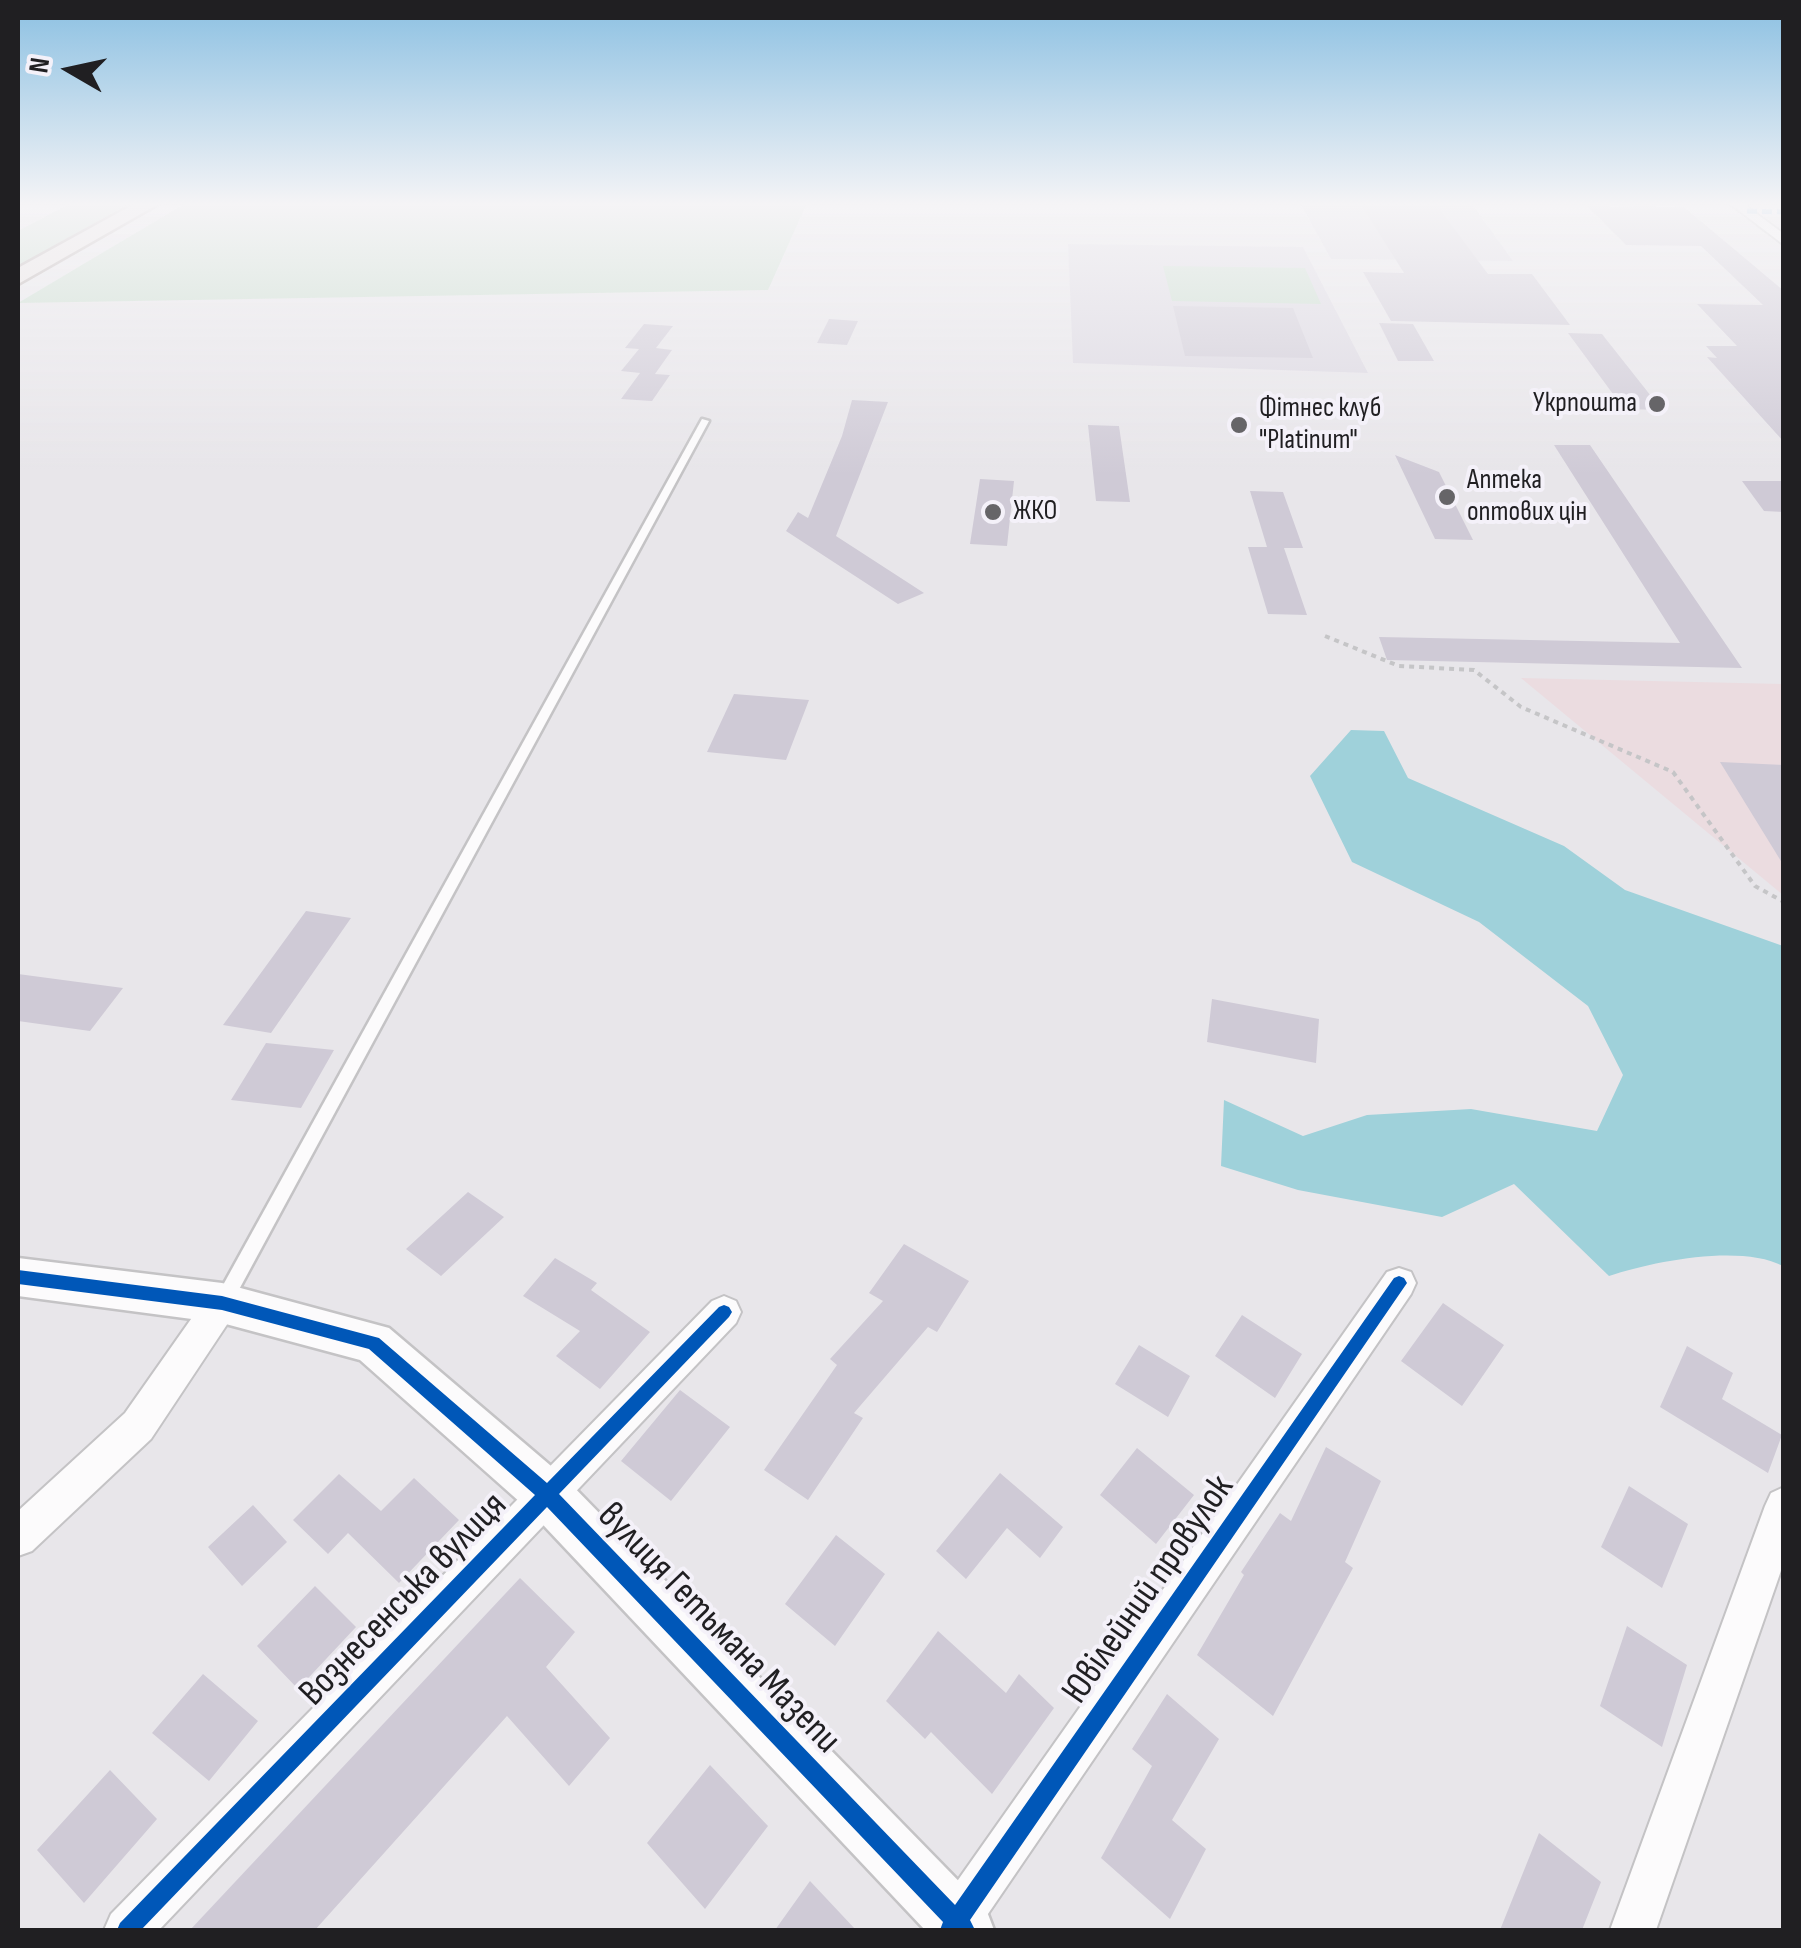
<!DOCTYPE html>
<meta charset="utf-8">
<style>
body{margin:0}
#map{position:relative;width:1801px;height:1948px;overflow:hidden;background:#e8e6ea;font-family:"Sofia Sans Condensed",sans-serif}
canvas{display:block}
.frame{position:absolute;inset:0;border:20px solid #201f22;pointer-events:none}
.north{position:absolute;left:20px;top:20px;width:100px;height:100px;-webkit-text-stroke:8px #f4f1f9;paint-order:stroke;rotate:279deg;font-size:28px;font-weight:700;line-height:40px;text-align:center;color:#201f22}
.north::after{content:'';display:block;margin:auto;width:35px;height:45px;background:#201f22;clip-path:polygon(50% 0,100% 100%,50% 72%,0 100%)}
</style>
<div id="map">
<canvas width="1801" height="1948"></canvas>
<div class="frame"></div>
<div class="north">N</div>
</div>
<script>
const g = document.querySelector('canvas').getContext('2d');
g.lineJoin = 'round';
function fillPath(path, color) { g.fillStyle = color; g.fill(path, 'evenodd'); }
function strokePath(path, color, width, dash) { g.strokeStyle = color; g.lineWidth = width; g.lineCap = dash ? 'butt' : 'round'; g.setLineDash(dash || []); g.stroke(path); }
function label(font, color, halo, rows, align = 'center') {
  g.font = font + ' "Sofia Sans Condensed",sans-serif'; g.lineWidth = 8; g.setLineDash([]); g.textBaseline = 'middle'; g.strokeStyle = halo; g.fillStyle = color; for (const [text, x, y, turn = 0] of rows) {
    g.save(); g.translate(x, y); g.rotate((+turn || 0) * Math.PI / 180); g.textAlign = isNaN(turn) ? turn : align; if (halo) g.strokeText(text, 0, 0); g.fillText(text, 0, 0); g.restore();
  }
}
fillPath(new Path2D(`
 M1521,678L1783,684V895Z`), '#ebdce0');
fillPath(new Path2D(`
 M1300,203H1471L1513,261L1331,259Z
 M1068,244L1303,247L1368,373L1073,363Z`), '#dbd7e1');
fillPath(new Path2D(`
 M71,203H130L18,266V231Z
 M186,203H807L768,290L18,303Z
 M1163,266L1305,268L1321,304L1172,301Z`), '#c5dcca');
fillPath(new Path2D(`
 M1351,730L1384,731L1408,778L1564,846L1625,890L1783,946V1266C1741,1244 1654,1261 1609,1276L1514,1184L1442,1217L1298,1190L1221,1166L1224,1100L1303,1136L1367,1115L1471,1109L1597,1131L1623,1075L1588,1006L1479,922L1352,862L1310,776Z`), '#9fd1da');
fillPath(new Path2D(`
 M1360,203H1435L1488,274H1532L1570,325L1391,321L1363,272L1404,273Z
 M1587,206L1684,207L1784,291V442L1707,357L1717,358L1706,346H1737L1697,304L1763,305L1701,246L1626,245Z
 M1173,306L1293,308L1313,358L1185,356Z
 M829,319L858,321L847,345L817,343Z
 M1379,323L1413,324L1434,361H1398Z
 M644,324L673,326L656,348L672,350L655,374L670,375L652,401L621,399L640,373L621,371L639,349L625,348Z
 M1568,333L1602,334L1662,410L1624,409Z
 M852,400L888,402L836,536L924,593L898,604L786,531L798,512L808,518L842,436Z
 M1088,425L1119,426L1130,502L1096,501Z
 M1554,445H1590L1742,668L1387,660L1379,637L1680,643Z
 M1395,455L1439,472L1473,540L1435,539Z
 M980,479L1014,481L1007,546L970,544Z
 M1742,481H1784V512L1764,511Z
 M1250,491L1283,492L1303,548H1284L1307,615L1268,614L1248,547H1267Z
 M734,694L809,700L786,760L707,752Z
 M1720,762L1784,765V866Z
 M306,911L351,918L271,1033L223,1025Z
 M18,974L123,988L90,1031L18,1021Z
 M1212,999L1319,1019L1316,1063L1207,1042Z
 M266,1043L334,1050L301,1108L231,1100Z
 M468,1192L504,1217L441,1276L406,1249Z
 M904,1244L969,1281L937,1332L928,1327L854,1413L863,1418L808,1500L764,1470L837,1365L830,1359L883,1301L869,1293Z
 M555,1258L597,1283L591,1290L650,1332L600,1389L556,1356L580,1331L523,1296Z
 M1443,1303L1504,1345L1462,1406L1401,1361Z
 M1242,1315L1302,1354L1275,1398L1215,1356Z
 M1139,1345L1190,1376L1168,1417L1115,1384Z
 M1687,1346L1733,1373L1722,1399L1782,1435L1768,1473L1660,1407Z
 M680,1390L730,1427L671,1501L621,1461Z
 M1326,1447L1381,1481L1345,1562L1353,1568L1273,1716L1197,1655L1244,1575L1241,1572L1280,1513L1291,1521Z
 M1137,1448L1194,1495L1156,1544L1100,1495Z
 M1000,1473L1063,1527L1040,1558L1007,1528L966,1579L936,1551Z
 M339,1474L381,1511L414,1478L459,1520L399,1583L348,1533L328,1554L293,1520Z
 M1629,1486L1688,1524L1662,1588L1601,1547Z
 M253,1505L287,1542L242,1586L208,1547Z
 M836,1535L885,1574L835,1646L785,1604Z
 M520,1578L575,1632L546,1667L610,1738L569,1786L507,1716L315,1930H190Z
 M315,1586L356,1627L298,1689L257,1646Z
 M1627,1626L1687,1665L1662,1747L1600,1706Z
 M938,1631L1006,1693L1019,1674L1054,1708L992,1794L931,1732L925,1739L886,1701Z
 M203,1674L258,1721L209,1781L152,1733Z
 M1167,1694L1219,1739L1172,1820L1206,1849L1170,1919L1101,1858L1152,1766L1132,1749Z
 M710,1765L768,1826L705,1909L647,1843Z
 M110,1770L157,1819L84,1903L37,1850Z
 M1539,1833L1601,1882L1582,1930H1500Z
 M810,1881L856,1930H775Z`), '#cfcad6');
const service = new Path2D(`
 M702,419L709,421L229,1308L223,1310L217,1308L214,1302L217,1296Z`);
const minor = new Path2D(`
 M1729,203H1742L1784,234V245Z
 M1399,1268L1411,1272L1416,1283L1411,1294L977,1930H927L934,1914L1387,1272Z
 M222,1287L234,1292L239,1303L234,1314L151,1439L32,1551L18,1556V1511L125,1413L210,1292Z
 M724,1296L736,1301L741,1312L736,1323L159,1930H104L111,1914L712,1301Z
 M1784,1487V1562L1656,1930H1610L1765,1506L1771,1493Z`);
const tertiary = new Path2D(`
 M18,1258L222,1283L389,1328L564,1477L986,1909L994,1930H925L530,1511L360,1360L222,1323L18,1296Z`);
const primary = new Path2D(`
 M136,203H160L18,284V268Z`);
strokePath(service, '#c4c3c5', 5);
strokePath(minor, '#c4c3c5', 4);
strokePath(tertiary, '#c4c3c5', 5);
strokePath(primary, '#ada19f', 5);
strokePath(new Path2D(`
 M1325,636L1399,666L1474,670L1521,707L1673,772L1755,886L1784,902`), '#c5c5c7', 4, [5, 5]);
fillPath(service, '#fcfbfc');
fillPath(minor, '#fcfbfc');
fillPath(tertiary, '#fcfbfc');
fillPath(primary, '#ebe4e2');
strokePath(new Path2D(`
 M1747,211L1784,212`), '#3da2ea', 5, [10, 5]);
fillPath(new Path2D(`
 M18,1270L222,1296L379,1338L547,1483L719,1307L724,1305L729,1307L732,1312L729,1317L559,1494L955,1905L1394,1278L1399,1276L1404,1278L1407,1283L970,1920L975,1930H940L943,1922L547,1507L141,1930H117L120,1923L535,1495L369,1349L222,1310L18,1284Z`), '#0057b8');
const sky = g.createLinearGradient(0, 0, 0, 475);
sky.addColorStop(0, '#8bc0e2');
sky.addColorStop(0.43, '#f5f4f6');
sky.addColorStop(1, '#f5f4f600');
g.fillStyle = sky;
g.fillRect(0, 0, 1801, 475);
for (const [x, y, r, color] of [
 [1657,404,10,"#666568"],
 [1239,425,10,"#666568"],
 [1447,497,10,"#666568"],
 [993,512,10,"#666568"]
]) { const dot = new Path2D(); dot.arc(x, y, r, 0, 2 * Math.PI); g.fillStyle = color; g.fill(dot); strokePath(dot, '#f4f1f9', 4); }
label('28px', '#201f22', '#f4f1f9', [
 ["Укрпошта",1637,404,"right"],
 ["Фітнес клуб",1259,409],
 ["\"Platinum\"",1259,441],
 ["Аптека",1467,481],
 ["оптових цін",1467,513],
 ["ЖКО",1013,512]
], 'left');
label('38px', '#201f22', '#f4f1f9', [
 ["Ювілейний провулок",1149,1590,-55],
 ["Вознесенська вулиця",404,1600,-46],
 ["вулиця Гетьмана Мазепи",718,1629,46]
]);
</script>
